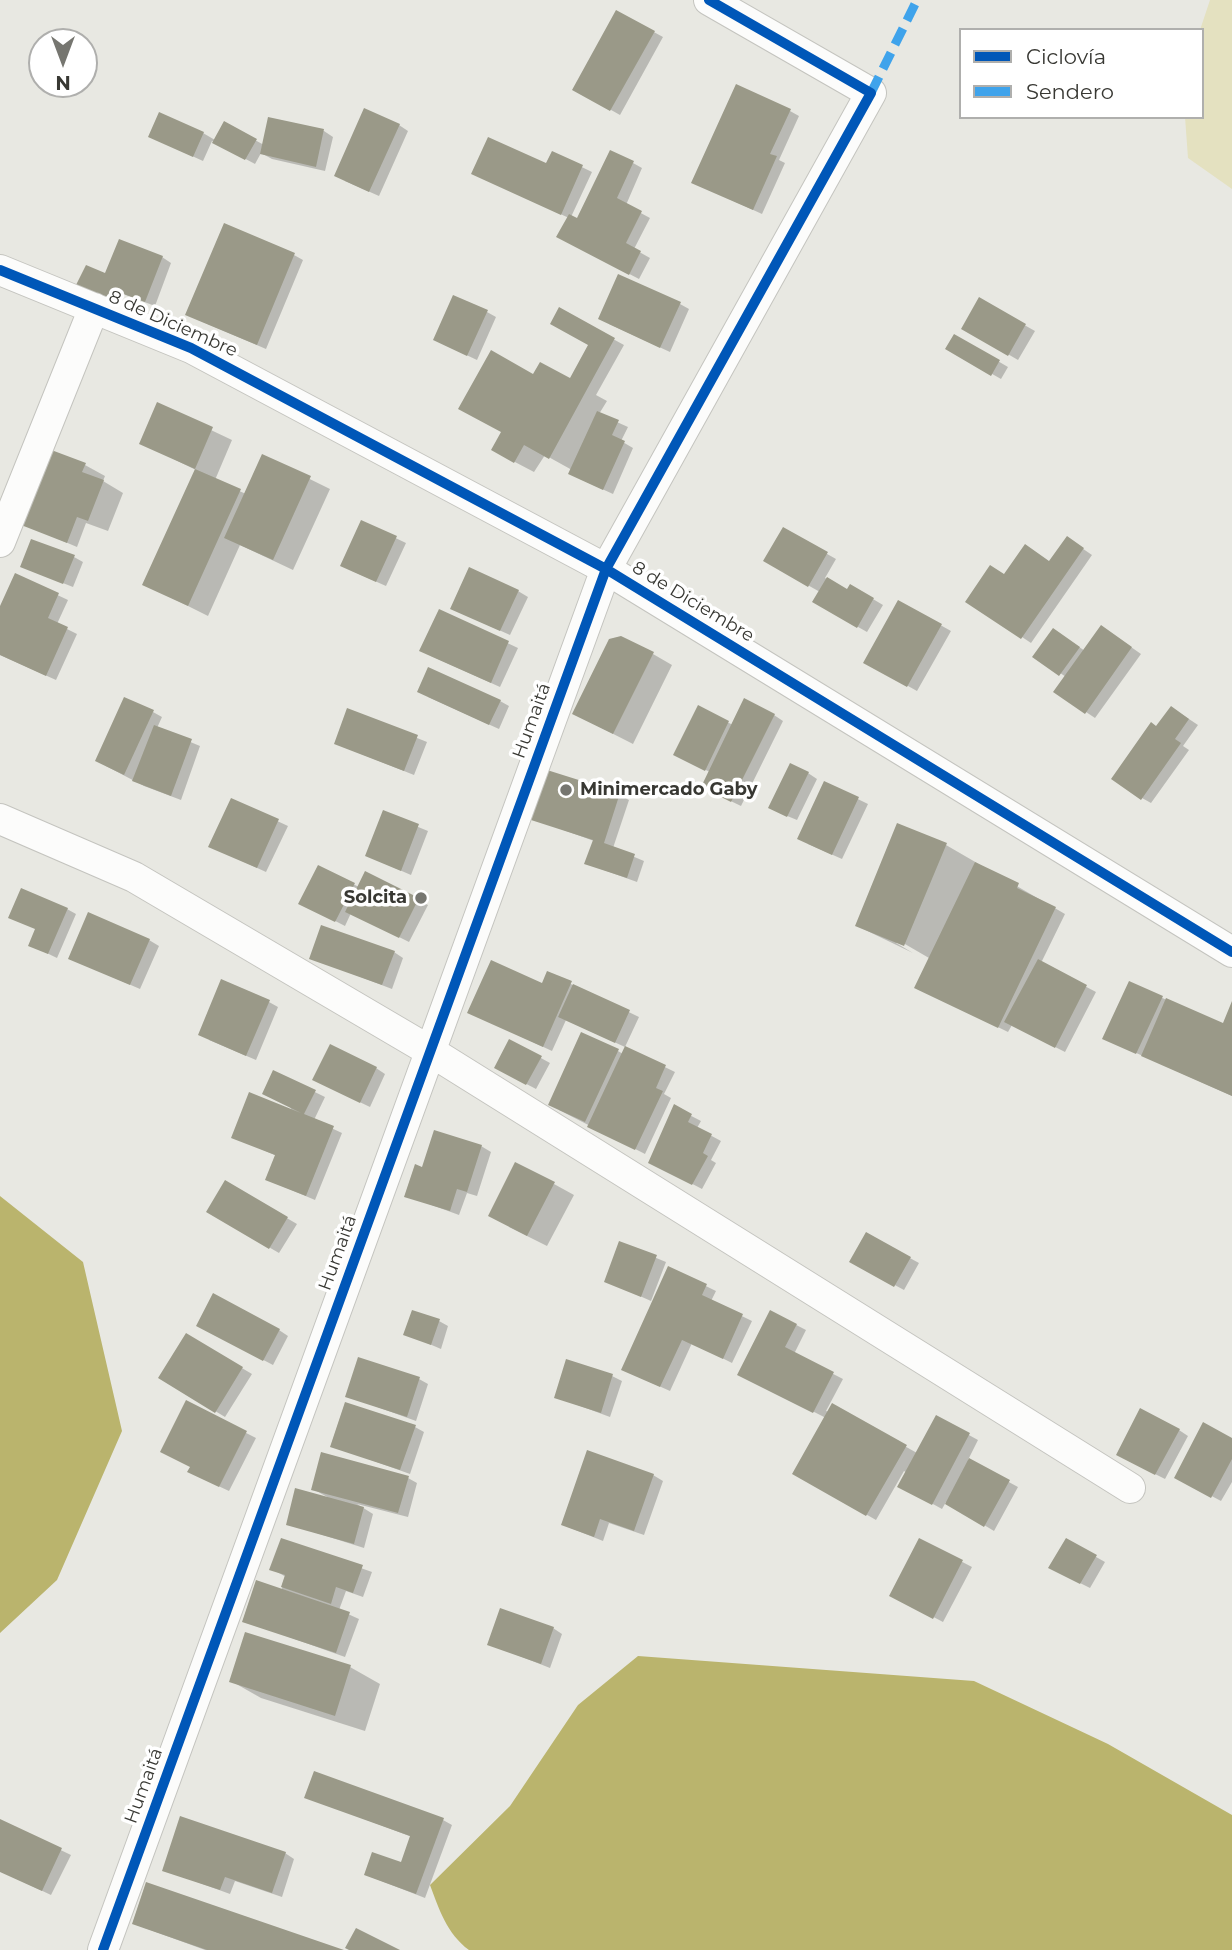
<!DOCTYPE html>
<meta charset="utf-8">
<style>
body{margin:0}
#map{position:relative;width:1232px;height:1950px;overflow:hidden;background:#e8e8e2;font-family:Montserrat,sans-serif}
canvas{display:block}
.legend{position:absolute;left:959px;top:28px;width:245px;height:91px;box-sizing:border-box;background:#fff;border:2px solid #afafad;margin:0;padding:9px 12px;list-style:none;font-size:21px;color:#383833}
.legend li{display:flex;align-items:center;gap:14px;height:35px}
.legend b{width:35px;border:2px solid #afafad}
.north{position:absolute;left:28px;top:28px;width:70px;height:70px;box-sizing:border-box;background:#fff;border:2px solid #afafad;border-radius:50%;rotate:180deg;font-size:19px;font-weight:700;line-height:28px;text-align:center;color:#383833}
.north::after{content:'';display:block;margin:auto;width:24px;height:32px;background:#767670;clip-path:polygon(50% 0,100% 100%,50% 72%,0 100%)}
</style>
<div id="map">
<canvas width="1232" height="1950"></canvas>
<ul class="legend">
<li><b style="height:9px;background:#0057b8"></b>Ciclovía</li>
<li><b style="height:9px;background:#3fa3eb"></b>Sendero</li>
</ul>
<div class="north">N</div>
</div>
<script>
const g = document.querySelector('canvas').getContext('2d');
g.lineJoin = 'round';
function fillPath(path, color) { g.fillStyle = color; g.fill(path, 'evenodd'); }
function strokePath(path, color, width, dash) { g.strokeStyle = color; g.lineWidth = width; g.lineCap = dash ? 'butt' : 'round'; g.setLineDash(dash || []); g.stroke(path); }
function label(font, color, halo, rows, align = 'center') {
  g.font = font + ' Montserrat,sans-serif'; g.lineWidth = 7; g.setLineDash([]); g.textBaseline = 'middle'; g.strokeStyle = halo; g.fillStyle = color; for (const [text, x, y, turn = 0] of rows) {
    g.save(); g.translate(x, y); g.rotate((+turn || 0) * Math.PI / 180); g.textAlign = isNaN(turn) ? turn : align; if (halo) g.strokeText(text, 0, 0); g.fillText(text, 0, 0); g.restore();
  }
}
fillPath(new Path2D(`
 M1210,0H1232V189L1188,158L1185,117H1202L1200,30Z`), '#e4e1c0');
fillPath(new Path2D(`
 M0,1196L83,1262L122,1431L57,1580L0,1633Z
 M638,1656L974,1681L1108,1744L1232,1815V1950H469C447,1934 439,1909 430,1885L510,1806L578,1705Z`), '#bab46d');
fillPath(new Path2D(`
 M617,12L663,37L620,115L574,89Z
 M790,111L799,116L779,160L785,163L762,214L703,187Z
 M270,119L324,131L333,137L325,171L272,159L261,153L255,164L212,141L203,161L159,141L203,133L215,140L224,123L264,145Z
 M399,125L408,131L379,196L345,181Z
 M553,153L592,172L571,217L578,221L633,163L642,168L626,205L650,218L634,249L650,258L639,279L568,242L569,218L482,178L547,165Z
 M294,255L303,260L266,349L196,319Z
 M162,257L171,263L155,306L123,294L119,304L88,290L106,276Z
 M980,300L1035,331L1018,360L963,328Z
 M680,304L689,309L670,352L609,324Z
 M560,310L624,345L596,395L607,401L599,414L628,427L621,441L633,448L613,494L580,479L572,470L545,455L534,472L513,461L534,376L570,380L591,344Z
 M487,312L496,317L477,360L445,345Z
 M955,336L1008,367L1001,379L948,349Z
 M158,405L232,440L215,480L246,494L263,456L330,489L293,570L240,545L208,616L144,584L196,470L141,443Z
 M85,465L105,476L103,481L123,493L108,531L86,523L77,547L18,522Z
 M362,522L406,543L386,586L352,571Z
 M783,529L836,559L825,578L848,591L851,586L883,605L867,632L814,602L820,592L765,561Z
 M1076,544L1092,555L1031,643L968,601L1005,576L1050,562Z
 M74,557L83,562L73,587L32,571Z
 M15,575L68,600L57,624L77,634L56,680L0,655V611Z
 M518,591L528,597L510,635L461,613Z
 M899,602L951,631L917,691L865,662Z
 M439,611L518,648L500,687L431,656Z
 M1111,633L1141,654L1095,718L1056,692L1066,677L1035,656L1063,636L1085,651Z
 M653,654L672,665L633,744L574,714Z
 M428,697L500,701L509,706L499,729Z
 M699,708L733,725L774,715L783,721L741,806L712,792L710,772L685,760Z
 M348,710L427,742L414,775L336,744Z
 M153,712L162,717L157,728L200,746L181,800L144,786L106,766Z
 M1180,713L1198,725L1183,746L1189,750L1151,803L1142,798L1157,728Z
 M808,773L817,779L797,820L780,813Z
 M825,783L868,804L842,859L808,844Z
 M619,795L629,800L613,848L644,861L637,882L587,864L594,841L533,819Z
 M232,800L288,826L266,872L220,851Z
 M384,813L428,831L411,875L367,856Z
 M946,845L1065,914L1041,963L1096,992L1065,1052L1012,1025L1008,1032L916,987L929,958L898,940L896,943L913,953L857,926Z
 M319,867L359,887L366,874L428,905L409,942L351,913L345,926L308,907Z
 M67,909L76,914L57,958L30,945Z
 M149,940L159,946L140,989L80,963Z
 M394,952L403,958L392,989L311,958Z
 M548,973L639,1017L625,1047L566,1020L552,1051L479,1017L542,985Z
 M1130,983L1223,1026L1232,1006V1096L1114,1043Z
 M269,1002L278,1007L256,1060L209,1040Z
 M510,1041L550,1063L536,1089L496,1068Z
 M626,1048L675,1072L664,1094L671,1098L645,1154L559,1110L618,1051L623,1054Z
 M376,1068L385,1074L370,1107L324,1085Z
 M274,1072L325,1097L314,1120L342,1133L315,1200L277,1184V1156L233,1137L292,1111Z
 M674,1107L701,1121L697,1128L721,1141L711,1160L716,1163L702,1189L660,1167Z
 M481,1146L491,1152L477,1196L467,1193L459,1215L407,1196L423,1169Z
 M225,1182L297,1224L279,1253L208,1212Z
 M554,1184L574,1195L547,1246L509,1227Z
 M866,1234L919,1263L904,1290L852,1262Z
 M620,1243L666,1262L651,1301L606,1281Z
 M669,1268L716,1291L711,1301L752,1321L732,1363L692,1343L670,1391L632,1374Z
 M771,1312L806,1330L794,1354L843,1379L826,1411L829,1412L833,1406L917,1453L936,1417L978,1440L968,1460L1018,1487L994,1531L946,1502L942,1509L900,1486L907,1473L904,1471L876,1520L794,1473L826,1418L749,1379Z
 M439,1321L448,1326L441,1349L406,1334Z
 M279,1330L288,1336L273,1365L208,1331Z
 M186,1335L252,1374L225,1417L161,1378Z
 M612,1376L622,1381L610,1417L556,1397Z
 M419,1379L428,1384L416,1421L347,1396Z
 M187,1403L256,1438L229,1491L199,1477L192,1467Z
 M415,1427L424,1432L410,1474L332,1446Z
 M1179,1430L1188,1436L1165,1479L1127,1460Z
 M1232,1440V1482L1221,1501L1176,1477Z
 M653,1475L663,1481L644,1535L609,1523L603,1541L563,1525Z
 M408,1478L417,1483L408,1517L357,1504L373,1514L364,1548L288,1524L329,1498L313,1489Z
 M282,1540L372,1572L363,1597L346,1591L339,1610L359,1619L345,1657L244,1621L281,1591L286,1577L272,1569Z
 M920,1540L972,1567L943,1622L901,1600Z
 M1066,1540L1105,1562L1090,1588L1060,1573Z
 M553,1628L562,1634L550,1668L489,1644Z
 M350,1667L380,1684L365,1731L261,1698L231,1681Z
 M306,1797L443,1820L452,1825L425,1898L366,1875L402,1864L412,1837Z
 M0,1821L71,1855L51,1895L0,1871Z
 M285,1853L294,1859L282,1897L235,1881L230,1894L164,1870Z
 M134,1924L339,1950H205Z`), '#0003');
fillPath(new Path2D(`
 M616,10L655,31L610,111L572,90Z
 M736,84L791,109L770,154L777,156L753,210L691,183Z
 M364,108L400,124L369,192L334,176Z
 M159,112L204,132L193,157L148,137Z
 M268,117L324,129L316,167L260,154Z
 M224,121L257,139L245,160L212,143Z
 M488,137L546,163L552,151L583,165L561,215L471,174Z
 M610,150L634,161L617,198L642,211L626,243L641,251L629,275L556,237L569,214L577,218Z
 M224,223L295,253L257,345L185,315Z
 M119,239L163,256L145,302L113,290L109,300L76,285L86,265L105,273Z
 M618,274L681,302L660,348L598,319Z
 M453,295L488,310L467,356L433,340Z
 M979,297L1026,324L1008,356L961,329Z
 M559,307L615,338L549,459L524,445L514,463L491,450L501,432L458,409L491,350L533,374L540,362L570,378L588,345L550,324Z
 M954,334L1000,360L991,376L945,349Z
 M157,402L213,427L195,469L139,444Z
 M597,411L619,420L612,435L625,441L603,490L568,474Z
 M46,448L86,463L82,472L104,480L88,521L77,517L67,543L16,523Z
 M262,454L311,476L273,560L224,538Z
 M195,469L241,489L188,606L142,585Z
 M361,520L397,536L376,582L340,566Z
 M783,527L828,552L808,587L763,561Z
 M1067,536L1084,548L1021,639L965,602L990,565L1004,574L1025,544L1049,561Z
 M31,539L75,555L63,584L20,567Z
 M469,567L519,590L500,631L450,609Z
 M15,573L59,593L48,618L68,627L46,676L0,655V606Z
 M827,577L847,589L850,584L874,598L857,628L812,602Z
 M898,600L942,624L907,687L863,663Z
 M439,609L509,641L491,683L419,651Z
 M1101,625L1132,647L1085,714L1053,692Z
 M1053,628L1080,647L1059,676L1032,657Z
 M621,636L654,652L613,734L572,714L609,639Z
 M428,667L501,700L489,725L417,692Z
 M124,697L154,710L124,775L95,761Z
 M744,698L775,714L731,802L701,787Z
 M698,705L729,721L705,771L673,755Z
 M1171,706L1189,719L1175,739L1181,743L1141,800L1111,779L1151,722L1156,726Z
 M347,708L418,735L404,771L334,744Z
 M154,725L192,739L171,796L132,781Z
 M790,763L809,772L787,817L768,808Z
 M547,770L620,793L604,843L635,854L627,878L584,864L593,840L531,820Z
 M824,781L859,797L832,855L797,839Z
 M231,798L279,819L257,868L208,847Z
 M383,810L419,824L401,871L365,856Z
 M897,823L947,843L904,946L855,926Z
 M975,862L1019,883L1017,888L1056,907L998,1028L914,988Z
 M318,865L355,883L335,922L298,904Z
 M365,871L419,898L399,938L345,912Z
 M21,888L68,908L48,954L28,946L35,929L8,918Z
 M88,912L150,939L130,985L68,959Z
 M321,925L395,951L382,985L309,959Z
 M1038,959L1087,985L1055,1048L1004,1022Z
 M491,960L542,983L547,971L572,981L543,1047L467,1013Z
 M221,979L270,1000L246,1056L198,1035Z
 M1129,981L1163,996L1136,1054L1102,1039Z
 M573,984L630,1010L615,1043L558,1017Z
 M1166,998L1223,1023L1232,1001V1096L1141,1056Z
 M581,1032L619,1049L585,1122L548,1105Z
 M509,1039L542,1056L526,1085L494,1068Z
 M330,1044L377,1067L360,1103L312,1080Z
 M625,1046L666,1065L656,1088L663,1091L635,1150L587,1127Z
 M273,1070L316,1090L304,1114L334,1126L306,1196L265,1180L275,1155L231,1138L249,1092L301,1113L262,1094Z
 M674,1104L692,1114L688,1122L712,1134L703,1153L708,1156L692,1185L648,1163Z
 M434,1130L482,1145L467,1192L457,1189L450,1211L404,1197L415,1164L422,1167Z
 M515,1162L555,1182L527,1236L488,1216Z
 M225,1180L288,1217L269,1249L206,1212Z
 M866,1232L911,1257L894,1287L849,1262Z
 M619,1241L657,1255L641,1297L604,1282Z
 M668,1266L707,1284L702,1295L743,1314L723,1359L682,1340L660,1387L621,1370Z
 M213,1293L280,1329L263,1361L196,1326Z
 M412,1310L440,1319L431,1345L403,1335Z
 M770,1310L797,1324L785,1347L834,1372L813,1413L737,1375Z
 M186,1333L243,1367L215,1413L158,1378Z
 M358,1357L420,1377L407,1417L345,1397Z
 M566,1359L613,1374L601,1413L554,1398Z
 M186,1400L247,1431L219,1487L187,1472L190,1467L160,1452Z
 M345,1402L416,1425L400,1470L330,1447Z
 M832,1403L907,1445L866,1516L792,1474Z
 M1140,1408L1180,1429L1155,1475L1116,1455Z
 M936,1415L970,1433L932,1505L897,1487Z
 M1203,1422L1232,1438V1459L1211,1498L1174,1478Z
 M587,1450L654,1474L634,1531L600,1519L594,1537L561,1525Z
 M321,1452L409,1476L398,1513L311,1490Z
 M969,1458L1010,1480L984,1527L945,1504Z
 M295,1488L364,1507L354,1544L286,1525Z
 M281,1538L363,1565L353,1593L336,1587L331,1604L281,1587L285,1575L269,1570Z
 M919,1538L963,1560L933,1619L889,1596Z
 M1066,1538L1097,1555L1080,1584L1048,1568Z
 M256,1580L350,1612L336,1653L242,1622Z
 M500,1608L554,1627L541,1664L487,1645Z
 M245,1632L351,1665L335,1716L229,1682Z
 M314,1771L444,1818L416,1894L364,1875L372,1852L401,1862L410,1836L304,1798Z
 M180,1816L286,1852L272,1893L225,1877L220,1890L162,1871Z
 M0,1819L62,1848L42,1891L0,1872Z
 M146,1882L344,1950H207L132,1924Z
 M356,1928L400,1950H349L345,1948Z`), '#9a9988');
const street = new Path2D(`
 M0,270L191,348L606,569L1232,952
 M0,542L94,308
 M0,819L134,877L430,1051L1130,1488
 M103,1950L606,569L871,93L709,0`);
strokePath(street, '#c4c4bf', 32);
strokePath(street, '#fcfcfb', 30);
strokePath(new Path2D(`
 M871,93L917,0`), '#3fa3eb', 9, [18, 9]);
strokePath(new Path2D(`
 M0,270L191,348L606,569L1232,952
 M103,1950L606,569L871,93L709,0`), '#0057b8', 10);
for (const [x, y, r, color] of [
 [566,790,7,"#767670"],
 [421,898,7,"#767670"]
]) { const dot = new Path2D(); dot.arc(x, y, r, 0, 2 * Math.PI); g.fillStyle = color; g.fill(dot); strokePath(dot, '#fff', 2.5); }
label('18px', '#383833', '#fff', [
 ["8 de Diciembre",173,324,24],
 ["8 de Diciembre",693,602,31],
 ["Humaitá",532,721,-70],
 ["Humaitá",338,1253,-70],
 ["Humaitá",144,1786,-70]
]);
label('bold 18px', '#383833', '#fff', [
 ["Minimercado Gaby",580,790],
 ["Solcita",407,898,"right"]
], 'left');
</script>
